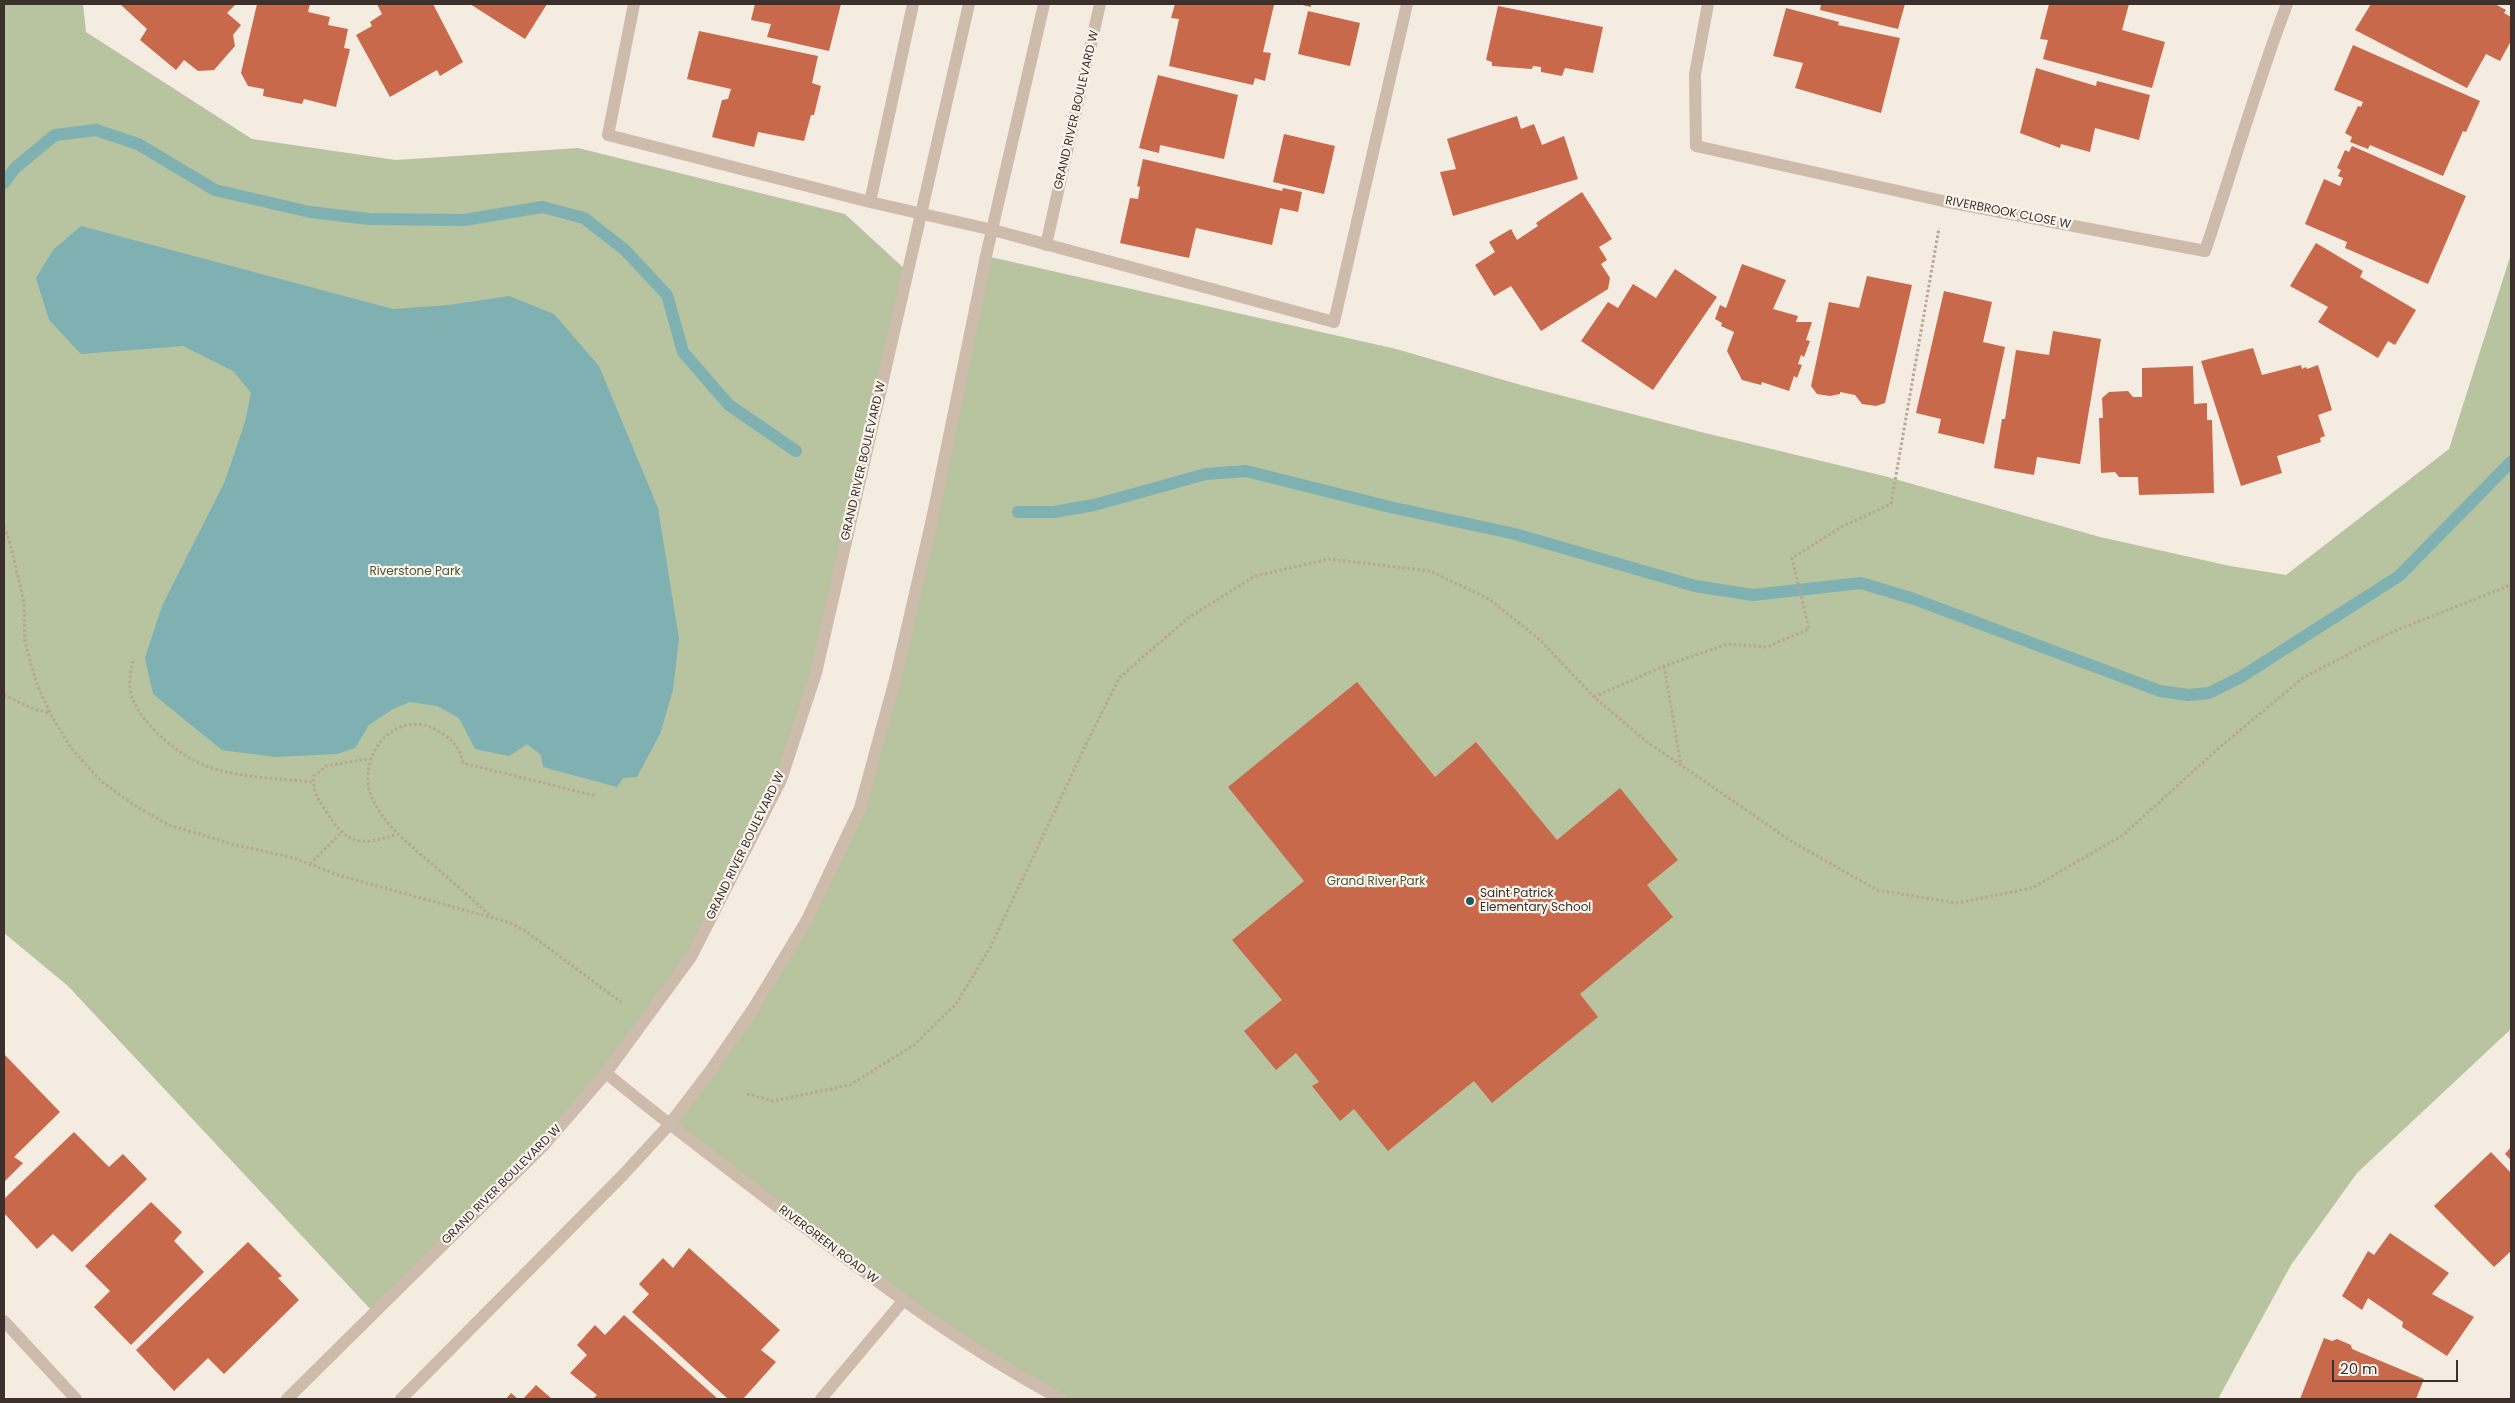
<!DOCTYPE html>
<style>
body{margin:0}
#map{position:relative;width:2515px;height:1403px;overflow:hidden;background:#f4ebe1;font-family:Poppins,sans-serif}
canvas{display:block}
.frame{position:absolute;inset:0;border:5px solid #3b302b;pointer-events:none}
.scale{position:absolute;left:2332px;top:1360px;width:126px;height:22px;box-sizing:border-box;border:2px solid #3b302b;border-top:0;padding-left:6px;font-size:15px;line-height:18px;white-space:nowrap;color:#3b302b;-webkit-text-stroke:4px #fbf5ee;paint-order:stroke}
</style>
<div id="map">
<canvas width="2515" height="1403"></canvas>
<div class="frame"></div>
<div class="scale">20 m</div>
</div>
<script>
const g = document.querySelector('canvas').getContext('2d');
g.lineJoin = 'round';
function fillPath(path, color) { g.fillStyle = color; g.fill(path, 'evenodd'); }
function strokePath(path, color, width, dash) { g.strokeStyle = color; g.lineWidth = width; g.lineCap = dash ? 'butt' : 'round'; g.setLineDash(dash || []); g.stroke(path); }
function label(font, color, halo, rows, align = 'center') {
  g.font = font + ' Poppins,sans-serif'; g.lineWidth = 4.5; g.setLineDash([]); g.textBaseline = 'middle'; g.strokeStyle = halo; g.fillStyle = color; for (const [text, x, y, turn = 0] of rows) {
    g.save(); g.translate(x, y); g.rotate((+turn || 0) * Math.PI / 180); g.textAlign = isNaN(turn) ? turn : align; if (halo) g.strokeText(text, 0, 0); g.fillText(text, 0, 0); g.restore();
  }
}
fillPath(new Path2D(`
 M4,4H83L86,32L252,139L396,160L578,148L845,214L908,272L816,673L781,780L691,957L606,1073L374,1313L68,986L4,933Z
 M2511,254V1029L2357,1173L2291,1265L2218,1399H1061L1007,1371L669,1125L753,1009L860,808L986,256L1396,349L1521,385L1705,433L1884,476L2100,537L2230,566L2286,575L2449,449Z`), '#b8c4a0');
fillPath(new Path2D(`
 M81,226L393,309L449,305L509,296L554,314L599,366L658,508L679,639L673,690L660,734L637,777L623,778L617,787L543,767L541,755L527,744L509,756L475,749L459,718L437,706L410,702L393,709L369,725L355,748L337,754L274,757L222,750L153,694L145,658L162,606L225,481L245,422L251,393L233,371L183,346L81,354L49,320L36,278L53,250Z`), '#7fb0b2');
strokePath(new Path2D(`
 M4,183L15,168L55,135L96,130L138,144L215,190L310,212L369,219L464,220L542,207L584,218L625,250L667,295L683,352L729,405L796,451
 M1018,512H1054L1094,505L1206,474L1246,471L1390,507L1515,534L1695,586L1753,595L1861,583L1914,599L2160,691L2188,695L2209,693L2241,677L2399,576L2511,462`), '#7fb0b2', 12);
fillPath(new Path2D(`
 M120,4H236L227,13L241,25L233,35L235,46L214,70L198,71L184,60L176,70L140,40L147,29Z
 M257,4H310L308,12L330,17L328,25L348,29L344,48L350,49L336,107L304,99L302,104L263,96L264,89L248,86L241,73Z
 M377,4H433L463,62L440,76L437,70L390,97L356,35L372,26L370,22L382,14Z
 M470,4H547L525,39Z
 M755,4H841L829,51L767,37L771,24L751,20Z
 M1175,4L1274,5L1263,52L1271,53L1265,81L1255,78L1253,85L1169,66L1179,19L1171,18Z
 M1298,4H1311V7Z
 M1821,4H1905L1898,29L1820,10Z
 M2049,4H2129L2122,30L2165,42L2152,88L2043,59L2048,40L2040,39Z
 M2371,4H2495L2506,10L2504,13L2511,17V41L2500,61L2486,54L2467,88L2355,30Z
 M1498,6L1603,27L1593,73L1565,68L1562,76L1541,72V67L1533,66L1532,69L1492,66V62L1486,60Z
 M1786,8L1839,22L1838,25L1900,38L1881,113L1795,88L1803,63L1773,56Z
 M1308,11L1360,23L1350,66L1298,54Z
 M699,31L818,56L812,83L821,86L814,115H811L804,141L758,132L754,147L712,137L722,100L728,99L731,89L687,79Z
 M2353,45L2480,101L2466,132L2463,131L2443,176L2370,145L2368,149L2350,142L2352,137L2345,133L2358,106L2361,107L2363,102L2334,90Z
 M2036,68L2096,86L2097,81L2150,95L2139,140L2095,128L2090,152L2061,144L2060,148L2020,133Z
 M1158,75L1238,95L1224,159L1160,145L1159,153L1139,148Z
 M1517,116L1521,129L1534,124L1542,145L1564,136L1578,179L1453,216L1440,172L1456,169L1447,139Z
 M1284,134L1335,146L1324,194L1273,182Z
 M2352,146L2466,196L2428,284L2345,248L2347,242L2305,224L2324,179L2340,186L2343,178L2338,176L2341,170L2337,168L2345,150L2349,152Z
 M1143,159L1282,191L1283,188L1302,192L1298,212L1280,208L1272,245L1196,228L1189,258L1120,243L1130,198L1138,199L1140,187L1137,186Z
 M1582,192L1612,239L1599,247L1607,260L1601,264L1610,278L1608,289L1541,331L1511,286L1494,296L1475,265L1495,252L1489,242L1511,229L1517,240L1538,226L1536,223Z
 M2316,243L2363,271L2360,277L2416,310L2395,345L2388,341L2378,358L2318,322L2328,307L2290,286Z
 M1742,264L1786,280L1773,309L1798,316L1796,322H1812L1806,340L1810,341L1804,357L1801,355L1798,364L1802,365L1797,378L1794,376L1789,391L1762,382L1761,385L1742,380L1727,351L1734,332L1721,326L1722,323L1715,319L1720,305L1726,308Z
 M1675,269L1717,297L1653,390L1581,341L1608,302L1618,308L1633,284L1656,298Z
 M1867,276L1912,285L1885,403L1876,406L1862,404L1855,395L1840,392V394L1830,396L1817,394L1811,386L1829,302L1859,308Z
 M1944,291L1992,302L1983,342L2005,347L1984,444L1938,433L1941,419L1916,413Z
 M2053,331L2101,339L2080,464L2037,457L2034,475L1994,468L2002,419H2005L2016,350L2049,355Z
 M2253,348L2262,375L2301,365L2302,369L2306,367L2307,369L2318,365L2332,410L2318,415L2325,436L2320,438L2321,442L2277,456L2282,473L2241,486L2201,361Z
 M2193,366L2194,404L2207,403V420H2212L2214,493L2139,495L2138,477H2119L2115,472L2101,473L2099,418H2103L2102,398L2109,392L2128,391L2133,397H2142V368Z
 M1357,682L1435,777L1476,742L1557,840L1620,788L1678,860L1647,885L1673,917L1580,994L1598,1017L1492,1103L1474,1081L1388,1151L1354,1109L1340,1121L1312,1086L1319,1082L1296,1053L1276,1070L1244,1031L1282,1000L1232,940L1304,881L1228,787Z
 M4,1054L60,1112L14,1157L23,1163L4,1182Z
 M74,1132L109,1167L123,1154L147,1179L72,1252L53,1234L37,1249L4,1213V1199Z
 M2511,1147V1160L2505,1154Z
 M2491,1152L2511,1173V1251L2494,1267L2434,1206Z
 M151,1202L182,1232L174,1241L204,1272L131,1345L94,1307L110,1291L85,1266Z
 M2390,1233L2449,1273L2432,1294L2474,1317L2447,1356L2402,1327L2403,1322L2368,1298L2362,1310L2342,1296L2368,1251L2374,1255Z
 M248,1242L282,1276L278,1278L299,1300L224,1374L208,1358L174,1391L136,1350Z
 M689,1248L780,1330L761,1350L776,1362L743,1399H728L632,1312L649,1294L639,1284L663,1258L673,1268Z
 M624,1315L718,1399H593L597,1395L570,1373L587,1355L577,1345L595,1325L605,1335Z
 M2324,1338L2332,1341L2337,1339L2351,1345L2352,1349L2424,1379L2416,1399H2300Z
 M536,1385L552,1399H523Z
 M511,1393L518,1399H506Z`), '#c8694b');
strokePath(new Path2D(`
 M4,527L9,539L24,602L25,642L36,682L50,713L71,748L101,781L134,805L169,825L232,844L294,858L338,875L511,923L527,932L621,1002
 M133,661C130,674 127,689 134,702C149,733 189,764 222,771C252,778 283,779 313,782
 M1664,666L1681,765
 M4,695L31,708L49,713
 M1594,697L1664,666L1728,644L1767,647L1809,629L1792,558L1841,527L1891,504L1939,228
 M367,759L326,766L314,776C312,790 317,797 324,808C345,843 358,848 397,834
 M310,864L341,833
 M493,918C473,900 453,882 433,865C410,845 385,826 372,798C354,758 397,701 443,734C455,742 460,749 463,763L596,796
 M747,1094L773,1101L850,1085L914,1045L956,1004L990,948L1091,734L1120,677L1188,618L1255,576L1329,559L1430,571L1489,599L1539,639L1594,697L1646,741L1791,841L1877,890L1957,903L2032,888L2123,835L2220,747L2304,677L2392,632L2511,585`), '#b9a596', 3, [2.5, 2.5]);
strokePath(new Path2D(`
 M634,4L608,135L870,202L993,230L1334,322L1407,4
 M870,202L913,4
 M1046,245L1100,4
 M821,1399L903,1301`), '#cdbbac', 12);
strokePath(new Path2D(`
 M1708,4L1695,74L1696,146L1943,201L2205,251C2233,169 2256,85 2287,4
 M606,1073C670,1126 737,1176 803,1226C886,1289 969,1350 1061,1399
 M4,1321L76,1399`), '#cdbbac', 12);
strokePath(new Path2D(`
 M287,1399L543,1146L606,1073L691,957L781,780L816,673L969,4
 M401,1399L622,1176L669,1125L711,1070L753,1009L807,920L860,808L896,676L929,534L986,256L1044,4`), '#cdbbac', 12);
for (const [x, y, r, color] of [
 [1470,901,5,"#1f5a5e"]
]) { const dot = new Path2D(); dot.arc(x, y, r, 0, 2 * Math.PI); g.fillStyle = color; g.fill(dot); strokePath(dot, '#fbf5ee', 2); }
label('12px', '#3b302b', '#fbf5ee', [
 ["GRAND RIVER BOULEVARD W",1077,110,-77],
 ["RIVERBROOK CLOSE W",2008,213,11],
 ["GRAND RIVER BOULEVARD W",864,461,-77],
 ["GRAND RIVER BOULEVARD W",746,846,-64],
 ["GRAND RIVER BOULEVARD W",502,1185,-45],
 ["RIVERGREEN ROAD W",828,1245,37]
]);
label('12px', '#4a5a2e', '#fbf5ee', [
 ["Riverstone Park",415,572],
 ["Grand River Park",1376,882]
]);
label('12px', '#3b302b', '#fbf5ee', [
 ["Saint Patrick",1480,894],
 ["Elementary School",1480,908]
], 'left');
</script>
